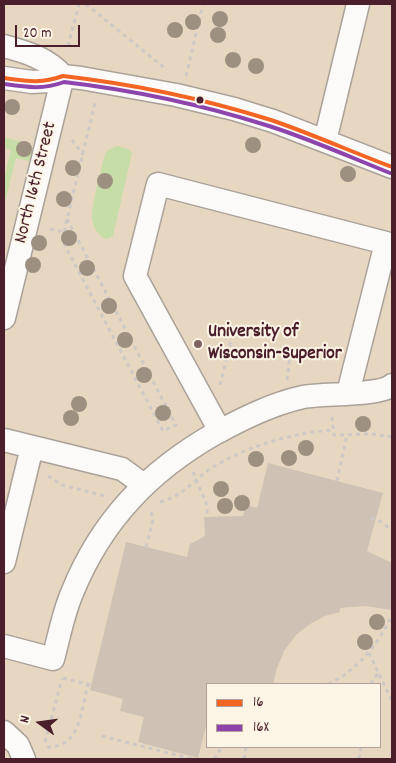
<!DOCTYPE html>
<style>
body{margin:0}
#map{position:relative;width:396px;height:763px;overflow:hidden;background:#e7e0cf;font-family:Dekko,sans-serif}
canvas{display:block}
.frame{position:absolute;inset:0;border:5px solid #4a1f2b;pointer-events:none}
.legend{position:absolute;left:206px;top:683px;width:175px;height:65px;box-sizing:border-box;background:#fcf5e5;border:1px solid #b59f9b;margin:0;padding:6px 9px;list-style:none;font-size:15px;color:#4a1f2b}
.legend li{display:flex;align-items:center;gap:10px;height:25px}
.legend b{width:25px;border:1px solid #b59f9b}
.north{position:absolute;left:15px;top:698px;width:50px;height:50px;-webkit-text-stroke:4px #fcf5e5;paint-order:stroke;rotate:284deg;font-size:14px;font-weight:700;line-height:20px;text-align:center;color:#4a1f2b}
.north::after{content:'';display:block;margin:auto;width:18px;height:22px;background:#4a1f2b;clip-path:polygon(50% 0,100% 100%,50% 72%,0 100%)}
.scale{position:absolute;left:15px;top:25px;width:65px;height:22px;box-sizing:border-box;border:2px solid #4a1f2b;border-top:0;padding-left:6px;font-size:15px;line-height:18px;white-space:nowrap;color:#4a1f2b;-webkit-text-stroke:4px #fcf5e5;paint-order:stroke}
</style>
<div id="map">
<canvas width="396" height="763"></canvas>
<div class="frame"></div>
<ul class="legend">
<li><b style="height:6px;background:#f26522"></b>16</li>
<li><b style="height:6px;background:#8e44ad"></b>16X</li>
</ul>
<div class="north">N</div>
<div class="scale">20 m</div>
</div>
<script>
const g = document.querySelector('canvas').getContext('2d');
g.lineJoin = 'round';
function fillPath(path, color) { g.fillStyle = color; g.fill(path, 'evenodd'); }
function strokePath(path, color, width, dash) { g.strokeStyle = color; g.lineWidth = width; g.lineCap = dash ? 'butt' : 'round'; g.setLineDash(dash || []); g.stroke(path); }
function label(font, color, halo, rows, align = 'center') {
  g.font = font + ' Dekko,sans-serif'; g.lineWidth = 4; g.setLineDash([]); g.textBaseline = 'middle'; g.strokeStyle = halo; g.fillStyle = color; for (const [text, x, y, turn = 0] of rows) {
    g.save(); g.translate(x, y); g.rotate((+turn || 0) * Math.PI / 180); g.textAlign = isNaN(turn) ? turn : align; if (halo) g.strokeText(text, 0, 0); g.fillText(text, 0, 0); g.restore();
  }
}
fillPath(new Path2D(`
 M4,4H392V759H4ZM207,684H380V747H207Z`), '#e7d7c0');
fillPath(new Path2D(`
 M4,137L30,144L33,149V162L16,158L4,206V179L11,150L4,148Z
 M117,146L128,149L132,153L113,236L107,239C98,237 93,227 92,218C91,206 102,168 105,154L108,150Z`), '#c6dda7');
fillPath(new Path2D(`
 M268,463L383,493L367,551L392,563V610L365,606L340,608V612L325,616L310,624L296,635L284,651L277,668L273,684H207V722L198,758L138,742L144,717L120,711L123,699L90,690L126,542L187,557L190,544L205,536L204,517L243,516L246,505L257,508Z`), '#cfc2b4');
const minor = new Path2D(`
 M4,46C26,52 47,58 63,76
 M4,78L32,82L49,81L63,76L81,78L176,95L234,109L273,121L392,167
 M325,141L358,4
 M4,318L63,76
 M220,431L135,276L158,184L386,243L348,393
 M4,440L122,469L137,480L142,486
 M4,562L32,447
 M4,646L53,659C59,637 63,614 72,593C101,521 149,471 216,433C244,418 272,404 303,397C323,393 380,396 392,385
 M4,732L18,745L24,759`);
strokePath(minor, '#aaa199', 25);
strokePath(new Path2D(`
 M86,4L167,70
 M68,46L79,4
 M186,76L203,4
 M72,140L83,155
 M67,219L176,425L163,431L62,240L95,103
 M50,229L64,232
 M287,380L290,357
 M220,385L231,341
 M332,417L334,435L372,434L392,437
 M193,472L206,503L208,517
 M48,476L62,485L105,496
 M337,481L347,435
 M160,502C185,495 191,482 210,469C244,447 294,432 334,430
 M371,518L377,519L392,530
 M146,547L153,520L151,511
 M369,653L392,701
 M63,678L91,685
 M328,684C358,670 377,645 392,616
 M371,684L378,673
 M206,726H207
 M102,736L192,759
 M45,742L62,679
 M47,747C81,748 81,710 88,684
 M214,759L222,747
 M244,759L246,747
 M359,759L361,747`), '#cec9c6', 3, [4, 4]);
strokePath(minor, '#fbfaf8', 22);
strokePath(new Path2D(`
 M4,78C26,81 41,84 63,76C133,84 204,99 271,120C312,134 352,152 392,167`), '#f26522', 4);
strokePath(new Path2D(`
 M4,84C25,87 43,90 64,82C133,90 203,105 269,126C310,139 350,157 390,173`), '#8e44ad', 4);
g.fillStyle = '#9e9081';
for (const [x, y] of [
 [220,19],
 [193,22],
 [175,30],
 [218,35],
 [233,60],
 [256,66],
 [12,107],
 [253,145],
 [24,149],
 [73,168],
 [348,174],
 [105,181],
 [64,199],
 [69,238],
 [39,243],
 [33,265],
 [87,268],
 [109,306],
 [125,340],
 [144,375],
 [79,404],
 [163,413],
 [71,418],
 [363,424],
 [306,448],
 [289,458],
 [256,459],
 [221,489],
 [242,503],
 [225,506],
 [377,622],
 [365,642]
]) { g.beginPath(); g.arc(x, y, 8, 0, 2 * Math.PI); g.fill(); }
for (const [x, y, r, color] of [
 [200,100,4.5,"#4a1f2b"],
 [198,344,5,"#816364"]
]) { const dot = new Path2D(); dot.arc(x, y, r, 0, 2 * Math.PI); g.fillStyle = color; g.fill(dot); strokePath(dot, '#fcf5e5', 2); }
label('19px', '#4a1f2b', '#fcf5e5', [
 ["North 16th Street",37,183,-76]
]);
label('bold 19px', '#4a1f2b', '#fcf5e5', [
 ["University of",208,333],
 ["Wisconsin-Superior",208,355]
], 'left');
</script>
